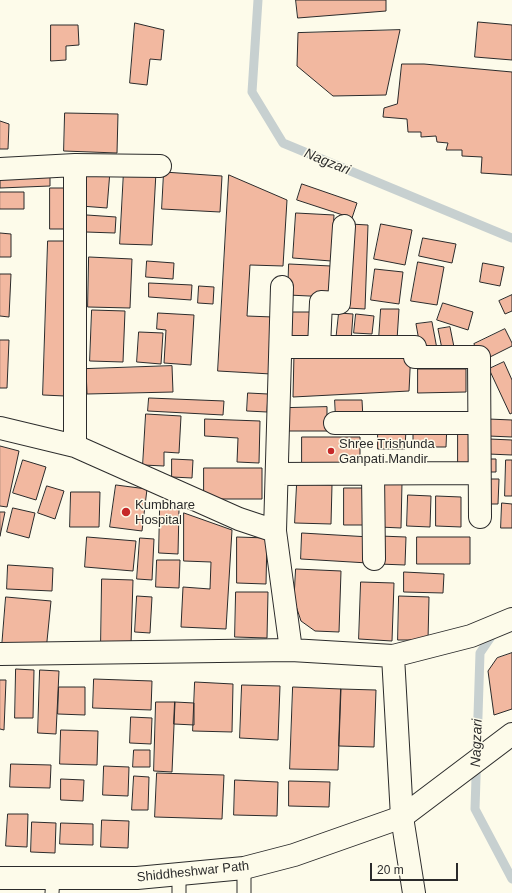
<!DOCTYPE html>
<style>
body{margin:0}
#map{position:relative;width:512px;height:893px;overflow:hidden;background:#fdfbea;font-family:Arial,sans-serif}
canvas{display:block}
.scale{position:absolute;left:370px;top:863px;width:88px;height:18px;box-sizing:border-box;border:2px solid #2b2b2b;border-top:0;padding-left:5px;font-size:12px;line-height:14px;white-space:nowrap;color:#2b2b2b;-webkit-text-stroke:3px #fdfbea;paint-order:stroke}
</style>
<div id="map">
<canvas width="512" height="893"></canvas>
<div class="scale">20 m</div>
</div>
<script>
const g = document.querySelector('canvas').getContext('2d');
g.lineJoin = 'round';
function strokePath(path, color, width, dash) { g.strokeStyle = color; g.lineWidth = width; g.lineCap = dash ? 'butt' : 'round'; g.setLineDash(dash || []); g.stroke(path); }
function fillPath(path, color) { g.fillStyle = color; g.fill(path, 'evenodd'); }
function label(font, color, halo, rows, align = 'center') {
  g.font = font + ' Arial,sans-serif'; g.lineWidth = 3; g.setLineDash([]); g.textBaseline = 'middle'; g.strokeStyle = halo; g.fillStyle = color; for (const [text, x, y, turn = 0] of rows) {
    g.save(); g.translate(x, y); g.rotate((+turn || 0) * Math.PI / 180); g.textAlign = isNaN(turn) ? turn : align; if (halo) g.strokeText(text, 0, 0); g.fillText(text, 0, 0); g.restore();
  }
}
strokePath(new Path2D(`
 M258,0L252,92L283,143L512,238
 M495,631L480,653L475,809L512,879`), '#c7d0d0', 9);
const building = new Path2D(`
 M296,0H386V11L298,18Z
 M478,22L512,25V60L475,57Z
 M135,23L164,30L161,60L150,59L147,85L130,83Z
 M51,25H78L79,45L66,46V60L51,61Z
 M400,30L386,95L333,96L297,66L298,33Z
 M402,64H424L512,72V175L481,173L482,157L462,156V150H446L448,143L437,142L436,136L421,137V132H408L407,119L383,117L384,108L397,104Z
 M65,113L118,114L117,153L64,151Z
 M0,121L9,124L8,149H0Z
 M50,170V186L0,188V172Z
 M83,170L110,171L107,208L81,206Z
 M124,170L156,172L152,245L120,244Z
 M164,172L222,176L220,212L162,209Z
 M229,175L287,200L283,266L250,265L247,316L273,317L271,374L218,371Z
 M302,184L357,203L352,218L297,200Z
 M50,188H71V229H50Z
 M0,192H24V209H0Z
 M296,213L334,215L331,261L293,258Z
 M87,215L116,217L115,233L86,232Z
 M350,224L368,225L365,309L347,308Z
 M381,224L412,230L405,265L374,259Z
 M0,233L11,234V257H0Z
 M423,238L456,244L452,263L419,256Z
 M48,241H70L65,396L43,395Z
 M89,257L132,259L130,308L88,307Z
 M147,261L174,263L173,279L146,277Z
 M418,262L444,267L437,305L411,301Z
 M483,263L504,267L500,286L480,282Z
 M289,264L331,266L330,297L288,295Z
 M375,269L403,272L399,304L371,300Z
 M0,274H11L9,317L0,316Z
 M149,283L192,285L191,300L149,297Z
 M199,286L214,287L213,304L198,303Z
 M512,295V311L505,314L499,301Z
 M443,303L473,312L468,330L437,320Z
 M381,309H399L397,340L379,339Z
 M92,310L125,311L123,362L90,361Z
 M289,312H310L309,343H289Z
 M158,313L194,315L191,365L164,363L166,330L157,329Z
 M339,313L353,314L351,342L336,341Z
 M356,314L374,316L372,334L354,333Z
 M432,322L437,349L421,352L416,324Z
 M450,327L454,347L442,349L438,329Z
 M505,329L512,343V346L482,361L474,344Z
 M139,332L163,333L161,364L137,362Z
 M0,340H9L7,388H0Z
 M411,350L409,391L293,397L294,354Z
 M504,362L512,380V413L510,414L489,369Z
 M172,366L173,392L87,394L86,369Z
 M418,369H466V392L418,393Z
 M248,393L268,394L267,412L247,411Z
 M149,398L224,401L223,415L148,411Z
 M335,400H362L363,419H336Z
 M327,407V431H288V408Z
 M146,414L181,416L179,453L164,452V466L143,465Z
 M205,419L260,421L259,463L237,462L238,438L205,436Z
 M488,419L512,420V437L488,436Z
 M458,423H476V471H458Z
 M447,424L446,447H413V425Z
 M378,429H406L405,449H378Z
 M302,437H360V465H302Z
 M489,439L512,440V455L488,454Z
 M0,446L19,451L7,507L0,506Z
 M172,459L193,460L192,478L172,477Z
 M485,459H496V472H485Z
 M23,460L46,467L36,500L13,493Z
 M506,460H512V496H505Z
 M204,468H262V499H204Z
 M486,479H499L498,504H485Z
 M380,482L402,483L401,528L379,527Z
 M297,484L332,485L331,524L295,523Z
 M116,485L147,489L142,531L110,527Z
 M47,486L64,491L55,519L38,513Z
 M344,488H368L367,525H344Z
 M71,492H100L99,527H70Z
 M408,495L431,496L430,527L407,526Z
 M436,496L461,497V527L436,526Z
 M502,503L512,504V528H501Z
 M13,508L35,513L29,538L7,532Z
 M160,508L179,509L178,554L159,553Z
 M0,512H5L0,536Z
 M184,513L232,530L226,629L181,627L183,587L210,589L211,562L184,561Z
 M302,533L370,537L368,563L301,559Z
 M380,536L406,537L405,565L379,564Z
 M87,537L136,541L133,571L85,567Z
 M237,537L267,538L266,584L237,583Z
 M417,537H470V564H417Z
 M140,538L154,539L152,580L137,579Z
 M157,560H180L179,588L156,587Z
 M8,565L53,568L52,591L7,589Z
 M296,569L341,571L339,632L315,631L301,621L294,600Z
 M404,572L444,574L443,593L404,592Z
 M102,579L133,580L131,644L101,643Z
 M361,582L394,583L392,641L359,639Z
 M236,592H268L267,638L235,637Z
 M137,596L152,597L150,633L135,632Z
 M399,596L429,597L428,640H398Z
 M6,597L51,601L46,651L2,647Z
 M512,653V709L494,715L488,671L497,658Z
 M16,669L34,670L33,718H15Z
 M40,670L59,671L56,734L38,733Z
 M94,679L152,681L151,710L93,708Z
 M0,680H6L4,730L0,729Z
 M195,682L233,684L232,732L193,731Z
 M242,685L280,686L278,740L240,738Z
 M59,687H85V715L58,714Z
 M293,687L341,689L338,770L290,769Z
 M341,689L376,690L374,747L339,746Z
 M156,702H175L172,772L154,771Z
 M175,702L194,703V725L174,724Z
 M131,717L152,718L151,744L130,743Z
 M61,730L98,731L97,765L60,764Z
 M134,750H150V767H133Z
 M11,764L51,765L50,788L10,787Z
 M104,766L129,767L128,796L103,795Z
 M157,773L224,775L222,819L155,817Z
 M134,776L149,777L148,810H132Z
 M61,779L84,780L83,801L61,800Z
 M235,780L278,782L277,816L234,815Z
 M289,781L330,782L329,807L289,806Z
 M8,814H28L27,847L6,846Z
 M102,820L129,821L128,848L101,847Z
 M32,822L56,823L55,853L31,852Z
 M61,823L93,824V845L60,844Z`);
fillPath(building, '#f2b8a0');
strokePath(building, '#2b2b2b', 1);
const lane = new Path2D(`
 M179,874V893
 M52,893L53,878
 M244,893V868`);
const street = new Path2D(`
 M0,169L75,165L160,166
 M281,347H415V357H479L480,517
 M319,347L321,302L339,303L344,226
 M335,423H479
 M0,428L75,446L239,519L275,531L291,650
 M75,446V165
 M373,473L374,559
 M277,474L479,473
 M275,531L282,287
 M0,654L291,650L393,656L402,817L414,893
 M393,656L471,636L512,619`);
const secondary = new Path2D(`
 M0,878H137L244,868L294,855L402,817L512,734`);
strokePath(lane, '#2b2b2b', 15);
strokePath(street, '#2b2b2b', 24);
strokePath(secondary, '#2b2b2b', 24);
strokePath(lane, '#fdfbea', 13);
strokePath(street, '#fdfbea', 22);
strokePath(secondary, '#fdfbea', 22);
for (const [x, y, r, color] of [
 [331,451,4,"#c62828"],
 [126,512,5,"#c62828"]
]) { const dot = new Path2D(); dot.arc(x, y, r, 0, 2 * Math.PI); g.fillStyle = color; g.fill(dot); strokePath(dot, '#fdfbea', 1.5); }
label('13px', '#2b2b2b', '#fdfbea', [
 ["Shree Trishunda",339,444],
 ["Ganpati Mandir",339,459],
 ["Kumbhare",135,505],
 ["Hospital",135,520]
], 'left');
label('13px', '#2b2b2b', '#fdfbea', [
 ["Shiddheshwar Path",193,872,-6]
]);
label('italic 14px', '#2b2b2b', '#fdfbea', [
 ["Nagzari",327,162,22],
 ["Nagzari",477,743,-88]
]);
</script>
